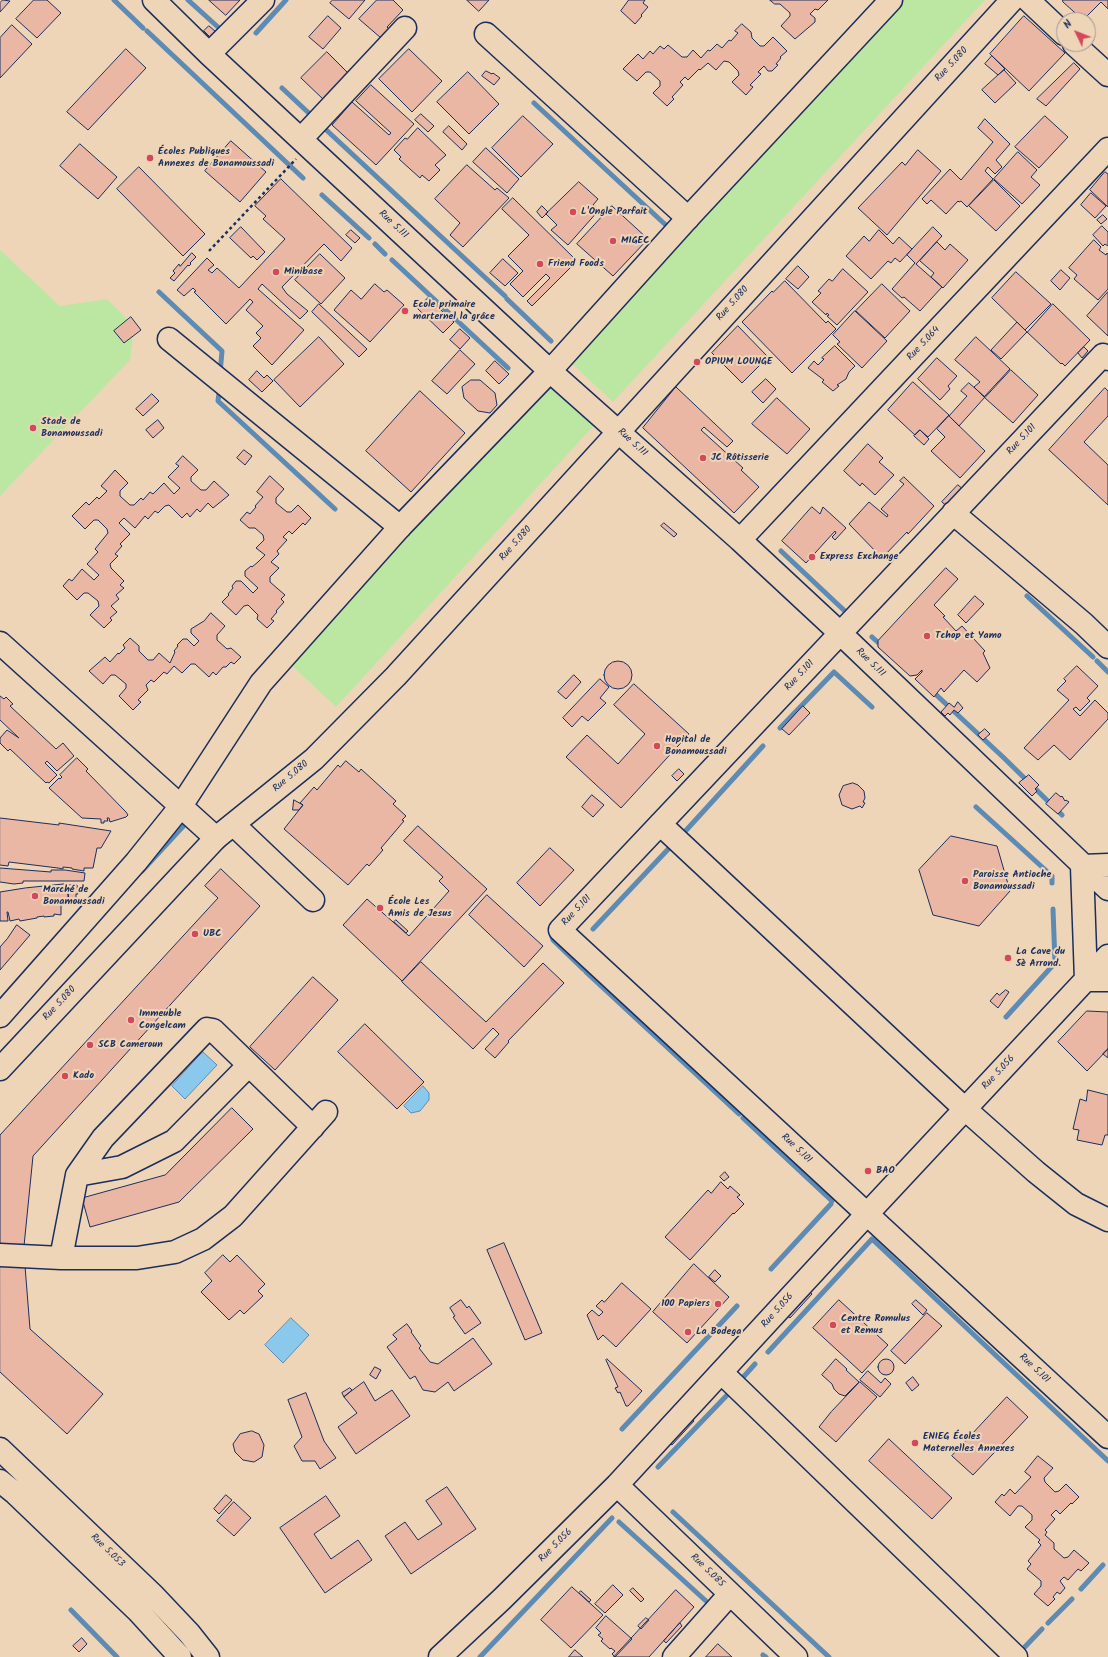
<!DOCTYPE html>
<meta charset="utf-8">
<style>
body{margin:0}
#map{position:relative;width:1108px;height:1657px;overflow:hidden;background:#efd5b7;font-family:Kalam,sans-serif}
canvas{display:block}
.north{position:absolute;left:1056px;top:12px;width:40px;height:40px;box-sizing:border-box;background:#efd5b7;border:1px solid #9a9393;border-radius:50%;rotate:313deg;font-size:11px;font-weight:700;line-height:16px;text-align:center;color:#1b2f5e}
.north::after{content:'';display:block;margin:auto;width:14px;height:18px;background:#d1495b;clip-path:polygon(50% 0,100% 100%,50% 72%,0 100%)}
</style>
<div id="map">
<canvas width="1108" height="1657"></canvas>
<div class="north">N</div>
</div>
<script>
const g = document.querySelector('canvas').getContext('2d');
g.lineJoin = 'round';
function fillPath(path, color) { g.fillStyle = color; g.fill(path, 'evenodd'); }
function strokePath(path, color, width, dash) { g.strokeStyle = color; g.lineWidth = width; g.lineCap = dash ? 'butt' : 'round'; g.setLineDash(dash || []); g.stroke(path); }
function label(font, color, halo, rows, align = 'center') {
  g.font = font + ' Kalam,sans-serif'; g.lineWidth = 4; g.setLineDash([]); g.textBaseline = 'middle'; g.strokeStyle = halo; g.fillStyle = color; for (const [text, x, y, turn = 0] of rows) {
    g.save(); g.translate(x, y); g.rotate((+turn || 0) * Math.PI / 180); g.textAlign = isNaN(turn) ? turn : align; if (halo) g.strokeText(text, 0, 0); g.fillText(text, 0, 0); g.restore();
  }
}
fillPath(new Path2D(`
 M899,0H985L613,402L567,359Z
 M0,250L60,306L107,299L134,326L130,360L0,496Z
 M549,376L598,421L336,707L287,661Z`), '#bce7a3');
const water = new Path2D(`
 M203,1052L217,1065L185,1099L172,1086Z
 M423,1086L429,1093V1100L420,1111L411,1113L404,1106Z
 M291,1318L309,1335L283,1363L265,1345Z`);
fillPath(water, '#8ac9eb');
strokePath(water, '#5e8bb3', 1);
strokePath(new Path2D(`
 M114,0L143,28
 M188,0L219,28
 M147,31L303,178
 M256,33L286,0
 M282,88L313,117
 M534,103L669,228
 M322,126L505,296
 M322,195L369,238
 M375,244L385,254
 M392,260L508,368
 M159,292L222,351L220,374
 M507,299L551,341
 M219,393L218,401L335,509
 M781,551L848,614L850,612
 M1027,596L1093,657
 M872,637L882,646
 M1097,661L1108,672
 M931,690L1004,758L1062,815
 M780,728L834,672L872,707
 M976,807L1052,876V883
 M680,837L763,746
 M142,871L188,821
 M593,929L673,844
 M555,932L552,937L553,940L583,969
 M586,972L739,1114
 M1006,1017L1055,963L1053,909
 M743,1118L832,1201
 M771,1269L831,1204
 M768,1352L872,1239L1108,1461
 M738,1383L755,1364
 M622,1429L737,1306
 M658,1467L732,1390
 M673,1512L829,1657
 M619,1522L706,1601
 M1081,1589L1103,1565
 M71,1610L117,1657
 M1048,1623L1072,1599
 M1019,1653L1042,1629
 M763,1655L766,1657
 M480,1657L612,1518`), '#5e8bb3', 5);
const building = new Path2D(`
 M3,0L10,1L0,12V3Z
 M34,0H47L61,13L37,38L16,19Z
 M209,0H240L226,15Z
 M333,0H365L349,19L330,3Z
 M377,0H393L403,10L387,27L389,29L381,38L359,19Z
 M467,0H489L479,11Z
 M629,0H645L643,3L648,7L641,15L642,16L635,24L621,11Z
 M770,0H828L818,10L815,9L810,14L815,18V22L795,39L781,26L790,16V13L780,4H775Z
 M1063,0H1108V9L1101,2L1083,20L1063,2Z
 M328,16L341,28L323,49L309,37Z
 M1024,16L1065,53L1029,91L990,54Z
 M742,24L751,32L752,38L760,46H764L773,37L787,51L780,57L781,58L776,64L778,65L772,71H768L764,66L758,72L761,74L750,85L753,87L746,95L732,82L739,75L738,71L729,62L724,61L716,70L708,63L700,70L699,69L688,80L685,77L680,82L683,85L672,97L674,99L667,106L653,93L660,86V81L650,72H646L637,81L623,69L638,54L643,59L650,51L653,54L660,46L664,49L668,45L682,57H687L693,50L701,58L708,50L710,51L717,44L722,48L729,40L731,41L738,33L735,31Z
 M12,25L32,44L0,78V38Z
 M209,26L215,31L210,37L204,31Z
 M126,49L146,68L88,130L67,112Z
 M409,49L442,81L412,112L379,79Z
 M327,52L350,75L325,101L301,78Z
 M992,56L1005,69L998,75L985,64Z
 M1074,63L1080,69L1046,106L1037,99Z
 M1004,70L1016,83L995,103L982,90Z
 M486,71L492,74L493,73L500,78L494,85L482,76Z
 M468,72L499,104L469,134L437,102Z
 M371,85L414,124L376,165L332,125L352,102L389,135L391,133L356,101Z
 M421,114L434,126L428,132L415,120Z
 M523,116L553,144L521,177L492,148Z
 M1045,116L1068,137L1039,168L1015,147Z
 M985,119L1010,144L996,160L1002,167L995,174L988,167L985,171L993,179L967,207L961,201L959,202L958,201L946,214L931,200L927,204L922,199L950,169L961,180L993,142L978,128Z
 M449,126L467,144L462,150L443,132Z
 M418,128L446,155L435,165L440,170L429,181L422,175L420,178L399,159L401,157L394,150L405,138L407,139Z
 M231,141L266,172L240,202L205,171Z
 M80,144L117,177L98,199L60,166Z
 M486,148L519,179L507,193L473,162Z
 M918,150L941,171L887,235L858,208L902,162L905,165Z
 M1018,152L1037,170L1031,177L1040,185L1022,204L994,179Z
 M467,165L495,190L497,188L509,198L463,247L450,235L460,223L435,199Z
 M139,167L205,234L183,256L117,189Z
 M1105,172L1108,174V207L1090,190Z
 M281,179L352,248L341,261L324,244L282,287L287,294L308,311L300,319L262,284L258,289L304,330L272,365L253,346L261,338L256,333L263,326L246,310L253,302L250,299L226,324L194,292L196,291L193,288L184,296L177,290L207,258L214,265L208,270L212,273L217,268L239,288L285,239L263,219L266,216L255,206Z
 M994,180L1020,206L996,231L969,206Z
 M579,182L598,199L593,205L599,210L568,245L551,230L557,225L546,214Z
 M1091,193L1106,206L1095,218L1081,205Z
 M513,198L577,261L532,306L527,301L550,278L546,274L523,297L510,284L523,271L508,256L529,235L502,209Z
 M542,206L548,212L542,218L537,212Z
 M612,206L648,239L613,276L577,244Z
 M1103,215L1107,219L1101,224L1097,220Z
 M1102,226L1108,232V246L1105,244L1103,246L1093,235Z
 M241,227L265,252L257,260L253,256L251,258L230,238Z
 M933,227L942,236L916,264L942,287L920,311L904,297L902,298L892,289L915,263L907,255Z
 M351,230L360,238L355,243L346,235Z
 M879,230L893,244L899,237L912,249L900,262L895,258L891,263L888,261L871,279L846,256L864,236L869,241Z
 M1094,240L1101,247L1099,250L1106,255L1107,253L1108,254V289L1098,300L1074,279L1077,275L1069,268Z
 M937,242L945,250L950,244L968,260L943,288L931,277L934,273L920,261Z
 M192,253L196,257L190,263L191,264L189,266L188,265L174,281L170,278L175,273L173,271L179,264L180,266Z
 M320,254L345,278L321,304L295,280Z
 M503,259L518,273L505,286L490,273Z
 M798,266L809,277L798,289L786,279Z
 M843,269L868,292L837,325L827,316L829,315L827,313L826,315L812,302L821,293L818,291L829,279L832,281Z
 M1061,270L1070,278L1060,290L1051,281Z
 M1016,272L1051,304L1025,330L992,298Z
 M785,281L826,323L828,321L836,329L792,373L742,322L772,291L773,292Z
 M375,284L384,292L387,290L404,305L370,342L334,310L351,290L361,299Z
 M882,284L910,311L885,338L856,311Z
 M1108,292V336L1087,316Z
 M428,298L454,322L443,333L418,309Z
 M319,304L367,349L359,357L312,312Z
 M1053,304L1090,340L1065,366L1062,363L1061,364L1027,332L1001,359L991,350L1017,322L1027,332Z
 M855,311L887,341L862,368L837,344L840,342L833,335Z
 M131,317L141,330L124,343L114,331Z
 M738,326L768,357L742,383L712,353Z
 M460,329L470,338L460,349L450,340Z
 M319,337L344,364L300,407L274,380Z
 M976,337L1010,369L984,397L974,387L980,382L955,360Z
 M835,346L855,366L849,372L846,379L837,385L839,386L833,391L822,382L824,380L808,368L814,361L818,365L824,359L822,358Z
 M1084,347L1088,351L1082,358L1078,353Z
 M460,350L475,364L447,394L432,381Z
 M937,358L957,376L948,386L950,389L940,400L918,379Z
 M495,361L509,374L499,384L486,371Z
 M1011,370L1038,395L1013,423L985,398Z
 M257,371L264,378L267,375L273,381L262,392L249,380Z
 M766,379L776,389L763,403L752,392Z
 M471,380H480L495,393L497,405L490,413L478,411L464,398L462,387Z
 M913,382L949,415L928,437L920,430L915,435L888,410Z
 M969,383L985,397L959,426L949,416L967,396L961,391Z
 M676,387L733,441L727,447L704,427L701,430L743,468L741,470L759,487L734,513L643,428Z
 M1105,388L1108,391V416L1084,442L1108,465V505L1049,450Z
 M420,391L465,433L411,492L366,451Z
 M152,394L159,401L143,416L136,409Z
 M777,398L810,429L787,454L752,424Z
 M949,416L985,451L960,478L931,451L945,437L937,429Z
 M158,420L164,428L153,438L146,430Z
 M920,430L929,439L924,445L914,436Z
 M868,444L883,458L879,462L894,475L875,495L862,483L860,486L844,471Z
 M244,450L252,456L245,465L237,458Z
 M183,456L198,470L191,477V481L201,490H206L214,481L229,495L213,508L208,503L200,512L197,509L190,517L187,513L182,518L169,505L165,506L158,513L155,511L148,519L145,516L135,528L124,518L119,523L130,534L120,544L122,546L115,554L118,556L110,564L111,568L124,581L120,585L124,588L116,595L119,599L111,606L117,612L110,618L112,620L104,628L90,615L99,606L98,601L88,593H84L77,600L63,586L69,579L72,581L82,569L94,580L99,575L87,564L98,552L95,549L108,533L107,529L98,520H94L85,529L72,516L86,502L89,505L97,497L99,499L107,491L101,486L115,470L128,483L120,491V496L130,505H134L141,498L143,500L150,492L153,494L164,483L174,494L180,488L168,477L179,466L176,464Z
 M270,476L284,489L276,498V503L287,512H291L298,505L311,518L305,525L303,523L292,534L289,531L283,537L287,540L277,551L279,554L271,562L279,568L270,577V582L285,595L281,599L284,602L276,611L277,612L271,619L274,621L267,628L257,619L258,615L248,605L244,606L236,615L222,602L229,595L228,594L233,588L232,586L236,581H241L253,593L258,588L245,576V571L251,566L252,567L258,562L265,555L256,548L264,540L263,535L255,528H249L240,520L247,512L250,514L256,507L255,506L263,497L257,492Z
 M904,477L934,506L908,534L907,532L882,558L849,524L869,502L887,517L888,515L881,509L904,484L900,481Z
 M958,485L964,490L949,508L942,502Z
 M812,507L820,514L823,507L846,528L835,540L832,537L836,533L835,531L806,563L782,541Z
 M664,523L677,534L674,537L661,526Z
 M946,568L958,579L934,605L945,616L943,617L956,631L962,626L985,651L983,653L990,668L977,682L964,670L944,692L941,688L934,697L915,679L922,672V670L917,675L910,676L878,647V641Z
 M975,596L984,604L966,623L958,615Z
 M211,613L225,626L217,635V640L227,649L231,648L241,657L234,664L231,662L226,667H223L216,675L213,672L209,677L195,664H191L182,673L174,666L167,674L164,672L154,682L151,680L146,685L148,690L138,700L141,702L133,710L119,696L126,688V684L115,675H111L103,684L89,671L105,657L110,662L118,653L119,654L125,648L123,645L130,638L139,646V651L148,660H153L159,653L170,663L175,652L174,651L178,646L177,645L183,639H187L194,646L199,641L191,633V629L204,621Z
 M604 675a14 14 0 1 1 28 0a14 14 0 1 1-28 0Z
 M1077,666L1098,686L1087,698L1090,701L1080,711L1076,707L1073,709L1080,716L1095,700L1108,713V719L1070,760L1054,745L1038,760L1024,748L1069,700L1057,690L1066,681L1064,679Z
 M574,675L581,682L566,699L558,692Z
 M600,679L609,687L600,698L606,703L588,721L582,716L572,727L563,718Z
 M634,684L689,734L621,808L566,757L587,735L618,764L645,734L614,705Z
 M0,696L4,699L6,697L13,704L10,706L56,749L63,743L74,756L57,771L47,761L45,763L57,775L49,783L47,782L46,783L10,749L8,751L0,743V738L7,730L19,738L0,720Z
 M958,702L963,708L958,713L954,710L950,715L948,713L945,716L941,712L949,703L954,707Z
 M803,706L810,713L789,735L782,729Z
 M985,729L990,734L983,740L978,735Z
 M77,758L88,769L86,771L126,812L128,815L126,817L110,822L109,818H107L108,821H104V823H101V819L82,818L49,788L59,778L60,779L62,777L60,775Z
 M346,761L359,772L361,769L396,801L393,804L406,816L402,820L404,821L381,848L383,850L369,866L367,864L348,885L284,829L303,805L300,803L314,787L317,790L338,765L340,767Z
 M679,769L684,774L677,781L672,776Z
 M1029,775L1039,785L1035,789L1037,791L1032,796L1019,783Z
 M853,783L858,785L864,791L865,798L863,802L865,803L862,808L860,806L852,809L842,805L839,795L843,786Z
 M1056,793L1061,797L1062,796L1065,801L1066,800L1069,802L1058,814L1046,804Z
 M592,795L604,805L593,817L582,807Z
 M294,800L303,805L299,810H293Z
 M0,818L59,825V823L111,831L101,848H97L93,868H84V871L72,869V868L63,867V869L58,868L9,862L8,866L0,865Z
 M418,826L487,889L402,981L343,925L367,899L409,936L449,891L439,881L443,877L404,841Z
 M951,836L997,846L1010,891L979,926L933,915L919,870Z
 M550,848L574,870L540,906L517,883Z
 M0,868L51,872V870H65L85,873L84,881H23V883L14,884L0,882Z
 M221,869L260,906L33,1156L24,1246L0,1244V1135L218,898L205,886Z
 M67,884V885H77L78,894H76V900H69L68,893V899H67L66,904L61,905V915L54,914V916L44,917V916L37,917V918L20,921L19,919L10,921L8,912H7L8,921H0V892L25,888Z
 M487,895L543,946L524,967L469,915Z
 M396,920L408,931L406,933L394,922Z
 M17,925L30,935L0,970V947L7,939Z
 M421,962L486,1022L543,963L564,983L508,1041L509,1042L495,1058L485,1049L499,1034L493,1028L473,1049L402,982Z
 M313,977L338,1000L275,1070L250,1047Z
 M1006,990L1009,992L998,1008L990,1001L997,993L999,995Z
 M1087,1011L1108,1012V1049L1087,1071L1058,1042Z
 M365,1024L424,1082L397,1109L338,1052Z
 M1108,1049V1058L1103,1054Z
 M1088,1090L1108,1095V1135H1105L1102,1145L1077,1140L1079,1130L1073,1129L1080,1099L1086,1101Z
 M232,1108L253,1129L179,1202L90,1227L82,1198L165,1175Z
 M725,1172L729,1177L724,1181L720,1177Z
 M721,1182L728,1189L730,1186L740,1195L737,1197L744,1204L734,1214L733,1213L690,1260L665,1237L708,1190L711,1193Z
 M504,1243L542,1333L525,1340L487,1250Z
 M223,1255L230,1262L237,1255L265,1284L258,1291L263,1296L244,1314L240,1310L229,1320L201,1292L212,1281L205,1273Z
 M0,1264L25,1266L30,1329L103,1394L67,1434L0,1372Z
 M694,1264L729,1297L687,1343L653,1312Z
 M715,1270L721,1276L715,1282L709,1277Z
 M622,1283L651,1309L616,1347L603,1335L598,1340L587,1315L592,1310L599,1316L603,1312L596,1306L602,1300L604,1302Z
 M808,1290L812,1294L790,1318L785,1314Z
 M461,1300L467,1308L469,1306L481,1323L465,1334L453,1317L455,1316L450,1308Z
 M839,1300L888,1345L862,1373L813,1328Z
 M916,1300L927,1310L923,1315L912,1304Z
 M927,1313L942,1326L905,1364L891,1351Z
 M407,1324L412,1331L411,1332L421,1346L419,1348L430,1362L438,1364L473,1338L492,1364L454,1391L448,1382L435,1392L423,1390L415,1376L410,1379L387,1347L397,1339L393,1335Z
 M607,1359L642,1391L628,1406H626L620,1392L618,1393L615,1388L618,1387L606,1360Z
 M836,1359L847,1369L846,1370L859,1382L845,1396L839,1394L834,1389L832,1384L822,1375Z
 M878 1367a8 8 0 1 1 16 0a8 8 0 1 1-16 0Z
 M375,1367L381,1370L376,1379L370,1375Z
 M868,1371L881,1383L885,1378L891,1384L880,1397L860,1380Z
 M913,1377L919,1385L912,1391L906,1383Z
 M364,1382L375,1401L392,1390L410,1416L356,1454L338,1427L357,1413L344,1397Z
 M860,1382L877,1397L836,1442L819,1427L831,1412Z
 M350,1388L352,1390L344,1397L342,1393Z
 M306,1393L324,1441L336,1458L320,1469L315,1461H302L294,1446L302,1437L288,1400Z
 M1007,1397L1028,1417L973,1475L952,1456Z
 M690,1417L694,1421L672,1445L667,1441Z
 M252,1431L259,1434L264,1445L262,1457L254,1462L243,1460L235,1452L233,1444L240,1434Z
 M889,1439L952,1498L932,1519L869,1461Z
 M1038,1456L1053,1468L1044,1478L1045,1482L1055,1492L1059,1491L1066,1484L1079,1497L1072,1504L1071,1503L1060,1514L1056,1510L1051,1515L1055,1519L1045,1530L1047,1532L1045,1535L1054,1543V1549L1064,1558L1068,1557L1074,1550L1089,1563L1081,1571L1078,1569L1068,1580L1064,1577L1060,1581L1065,1588L1060,1594L1057,1592L1053,1597L1055,1599L1048,1606L1034,1594L1041,1586V1581L1027,1569L1031,1564L1028,1561L1041,1545L1038,1542L1040,1540L1025,1527L1032,1520V1515L1022,1506H1018L1010,1516L995,1502L1002,1494L1004,1496L1010,1489L1015,1494L1031,1477L1025,1472Z
 M447,1487L476,1529L411,1574L385,1536L405,1522L418,1540L442,1524L426,1501Z
 M226,1495L232,1500L219,1514L214,1509Z
 M326,1496L340,1516L314,1534L331,1559L358,1540L372,1560L325,1593L280,1528Z
 M234,1502L251,1518L234,1536L217,1521Z
 M613,1585L623,1595L605,1613L595,1604Z
 M572,1587L603,1615L571,1648L541,1620Z
 M633,1588L644,1599L641,1602L630,1591Z
 M676,1590L694,1607L649,1657H614Z
 M581,1591L591,1600L589,1602L579,1593Z
 M606,1616L632,1639L615,1657L612,1654L615,1651L611,1648L610,1649L601,1641L603,1639L598,1635L601,1633L596,1628Z
 M646,1618L649,1620L641,1629L638,1626Z
 M680,1623L682,1626L666,1643L664,1641Z
 M82,1638L87,1644L79,1652L73,1646Z
 M718,1644L732,1657H706Z
 M575,1650L583,1657H569Z`);
fillPath(building, '#eab7a4');
strokePath(building, '#1b2f5e', 1);
const minor = new Path2D(`
 M154,0L209,54L550,371L740,540L840,633L1108,889
 M1028,0L1064,34
 M486,34L688,218
 M1074,44L1108,75
 M209,54L263,0
 M301,139L405,28
 M169,339L400,527
 M1108,359L1103,355L560,930L1108,1437
 M953,513L1084,624L1108,647
 M740,540L1108,149
 M0,643L216,838
 M660,824L965,1109L1036,1172L1076,1204L1108,1220
 M234,825L313,900
 M1108,865L1082,866L1086,980H1108
 M77,1175L122,1167L174,1141L249,1065
 M0,1255L61,1258H137L175,1252L203,1239L233,1216L326,1112
 M61,1258L77,1175L103,1138L207,1029L213,1030L313,1127
 M722,1373L1016,1657
 M617,1485L796,1657
 M440,1657L502,1599L617,1485L867,1214L1108,956
 M674,1657L730,1594`);
const major = new Path2D(`
 M0,1016L136,862L181,806L261,683L400,527L550,371L688,218L891,0
 M0,1069L216,838L314,759L396,676L1012,0
 M0,1449L154,1596L189,1633L208,1657
 M0,1481L15,1493L139,1612L180,1657`);
strokePath(minor, '#1b2f5e', 25);
strokePath(major, '#1b2f5e', 25);
strokePath(new Path2D(`
 M209,251L296,159`), '#1b2f5e', 2.5, [3, 3]);
strokePath(minor, '#efd5b7', 22);
strokePath(major, '#efd5b7', 22);
for (const [x, y, r, color] of [
 [150,158,4,"#d1495b"],
 [573,212,4,"#d1495b"],
 [613,241,4,"#d1495b"],
 [540,264,4,"#d1495b"],
 [276,272,4,"#d1495b"],
 [405,311,4,"#d1495b"],
 [697,362,4,"#d1495b"],
 [33,428,4,"#d1495b"],
 [703,458,4,"#d1495b"],
 [812,557,4,"#d1495b"],
 [927,636,4,"#d1495b"],
 [657,746,4,"#d1495b"],
 [965,881,4,"#d1495b"],
 [35,896,4,"#d1495b"],
 [380,908,4,"#d1495b"],
 [195,934,4,"#d1495b"],
 [1008,958,4,"#d1495b"],
 [131,1020,4,"#d1495b"],
 [90,1045,4,"#d1495b"],
 [65,1076,4,"#d1495b"],
 [868,1171,4,"#d1495b"],
 [718,1304,4,"#d1495b"],
 [833,1325,4,"#d1495b"],
 [688,1332,4,"#d1495b"],
 [915,1443,4,"#d1495b"]
]) { const dot = new Path2D(); dot.arc(x, y, r, 0, 2 * Math.PI); g.fillStyle = color; g.fill(dot); strokePath(dot, '#efd5b7', 1.5); }
label('10px', '#1b2f5e', '#efd5b7', [
 ["Rue 5.080",952,65,-47],
 ["Rue 5.111",393,225,43],
 ["Rue 5.080",733,304,-48],
 ["Rue 5.064",924,344,-47],
 ["Rue 5.101",1022,440,-47],
 ["Rue 5.111",632,443,42],
 ["Rue 5.080",516,544,-48],
 ["Rue 5.111",870,663,44],
 ["Rue 5.101",800,676,-47],
 ["Rue 5.080",291,777,-40],
 ["Rue 5.101",577,911,-47],
 ["Rue 5.080",60,1004,-47],
 ["Rue 5.056",999,1073,-47],
 ["Rue 5.101",796,1149,43],
 ["Rue 5.056",778,1311,-48],
 ["Rue 5.101",1034,1369,43],
 ["Rue 5.056",556,1546,-45],
 ["Rue 5.053",107,1551,44],
 ["Rue 5.085",707,1571,44]
]);
label('bold 10px', '#1b2f5e', '#efd5b7', [
 ["Écoles Publiques",158,152],
 ["Annexes de Bonamoussadi",158,164],
 ["L'Ongle Parfait",581,212],
 ["MIGEC",621,241],
 ["Friend Foods",548,264],
 ["Minibase",284,272],
 ["Ecole primaire",413,305],
 ["marternel la grâce",413,317],
 ["OPIUM LOUNGE",705,362],
 ["Stade de",41,422],
 ["Bonamoussadi",41,434],
 ["JC Rôtisserie",711,458],
 ["Express Exchange",820,557],
 ["Tchop et Yamo",935,636],
 ["Hopital de",665,740],
 ["Bonamoussadi",665,752],
 ["Paroisse Antioche",973,875],
 ["Bonamoussadi",973,887],
 ["Marché de",43,890],
 ["Bonamoussadi",43,902],
 ["École Les",388,902],
 ["Amis de Jesus",388,914],
 ["UBC",203,934],
 ["La Cave du",1016,952],
 ["5è Arrond.",1016,964],
 ["Immeuble",139,1014],
 ["Congelcam",139,1026],
 ["SCB Cameroun",98,1045],
 ["Kado",73,1076],
 ["BAO",876,1171],
 ["100 Papiers",710,1304,"right"],
 ["Centre Romulus",841,1319],
 ["et Remus",841,1331],
 ["La Bodega",696,1332],
 ["ENIEG Écoles",923,1437],
 ["Maternelles Annexes",923,1449]
], 'left');
</script>
